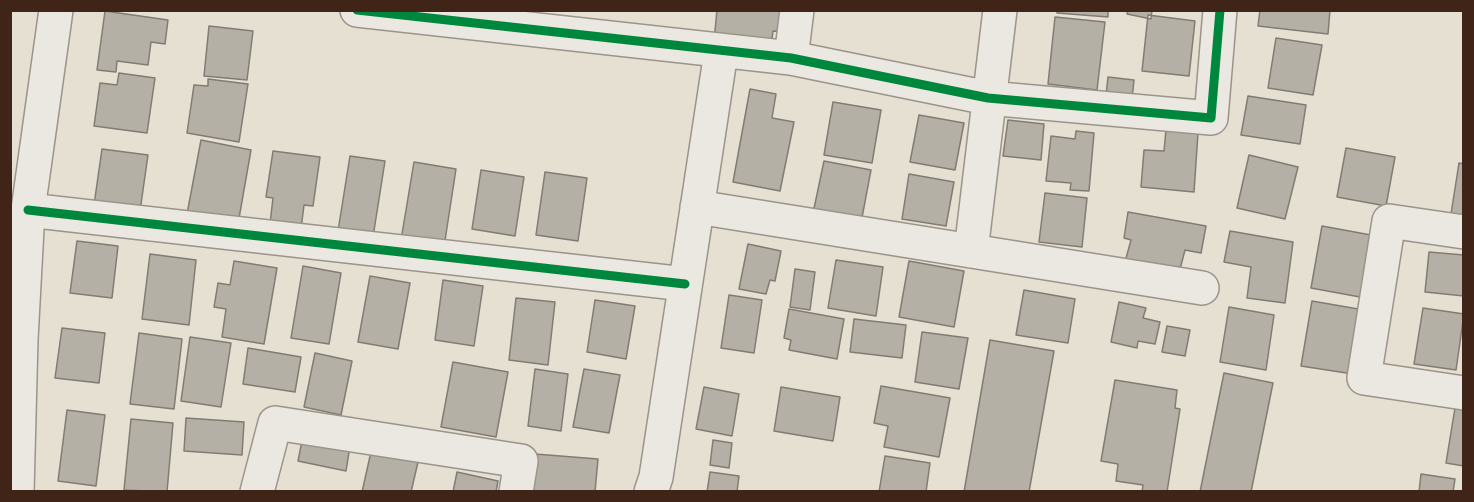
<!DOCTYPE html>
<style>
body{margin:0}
#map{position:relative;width:1474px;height:502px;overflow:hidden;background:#e5e0d2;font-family:"IM FELL Great Primer",serif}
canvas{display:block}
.frame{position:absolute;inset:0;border:12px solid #402418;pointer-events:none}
</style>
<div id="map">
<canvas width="1474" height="502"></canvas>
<div class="frame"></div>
</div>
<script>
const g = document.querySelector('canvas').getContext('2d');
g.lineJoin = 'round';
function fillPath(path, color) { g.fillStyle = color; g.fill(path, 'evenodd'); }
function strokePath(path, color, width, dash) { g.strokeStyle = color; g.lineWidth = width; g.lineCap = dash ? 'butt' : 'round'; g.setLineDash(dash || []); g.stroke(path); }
const building = new Path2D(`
 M717,10H789L786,32L773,31L771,46L714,41Z
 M1057,10H1108V17L1057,13Z
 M1128,10H1152L1151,19L1127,14Z
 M1260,10H1330L1328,34L1258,26Z
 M105,11L168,20L165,44L151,42L148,65L117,61L116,72L97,70Z
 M1148,15L1195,21L1189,76L1142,71Z
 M1055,17L1105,22L1097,90L1048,84Z
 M209,26L253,31L247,80L204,76Z
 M1276,38L1322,45L1313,95L1268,88Z
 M119,73L155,78L147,133L94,126L100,83L117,85Z
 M1108,77L1134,80L1131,108L1105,105Z
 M208,79L248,84L239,142L187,133L194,85L208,86Z
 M750,89L776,94L772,118L794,122L780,191L733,182Z
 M1248,96L1306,105L1300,144L1241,135Z
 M833,102L881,110L872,163L824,155Z
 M919,115L964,123L955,170L910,162Z
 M1008,120L1044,124L1041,160L1003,156Z
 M1166,130L1198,133L1194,192L1141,187L1144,150L1164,151Z
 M1076,131L1094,133L1089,191L1070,190L1071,183L1046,181L1051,136L1075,139Z
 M201,140L251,150L238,224L187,214Z
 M1346,148L1395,157L1386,206L1337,197Z
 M102,149L148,155L140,211L94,205Z
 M273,151L320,157L313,206L304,205L300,237L269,232L273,198L266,197Z
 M1249,155L1298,167L1285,219L1237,208Z
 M350,156L385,161L373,237L338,231Z
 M824,161L871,170L860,228L812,218Z
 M414,162L456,169L444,247L401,240Z
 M1459,163L1464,164V216L1451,214Z
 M481,170L524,177L515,236L472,229Z
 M545,172L587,178L578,241L536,235Z
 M909,174L954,182L946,226L902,219Z
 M1045,193L1087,198L1082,247L1039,242Z
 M1128,212L1206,226L1201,253L1185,250L1179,273L1125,262L1131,240L1124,238Z
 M1322,226L1371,235L1360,297L1311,288Z
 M1230,231L1293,242L1285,303L1247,298L1251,267L1224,262Z
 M77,241L118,246L112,298L70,293Z
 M748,244L781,251L775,281L770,280L766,294L739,289Z
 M1429,252L1464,255V296L1425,292Z
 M150,254L196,260L189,325L142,319Z
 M836,260L883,267L876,316L828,308Z
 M234,261L277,268L264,344L222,337L226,309L214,307L218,283L230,285Z
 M909,261L964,271L954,327L899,317Z
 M303,266L341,273L329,344L291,338Z
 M795,269L815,272L810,310L790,307Z
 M370,276L410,283L398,349L358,342Z
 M443,280L483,286L474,346L435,340Z
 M1024,290L1075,299L1068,343L1016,335Z
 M729,295L762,300L754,353L721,348Z
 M516,298L555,302L548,365L509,360Z
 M595,300L635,306L626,359L587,352Z
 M1312,301L1364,310L1353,374L1301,366Z
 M1119,302L1146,308L1143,318L1160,322L1155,344L1138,341L1137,348L1111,342Z
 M1229,307L1274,315L1266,370L1220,362Z
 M1423,308L1464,314L1456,370L1414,364Z
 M789,309L844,319L837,359L789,350L791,340L784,338Z
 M854,319L906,325L902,358L850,352Z
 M1167,326L1190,330L1185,356L1162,352Z
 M62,328L105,333L99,383L55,378Z
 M922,332L968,338L959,389L915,382Z
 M139,333L182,339L174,409L130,404Z
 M190,337L231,343L221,407L181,401Z
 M990,340L1054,351L1029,492H964Z
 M248,348L301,357L295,392L243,384Z
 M315,353L352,361L341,415L304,407Z
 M453,362L508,372L496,437L441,427Z
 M535,369L568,374L561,431L528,426Z
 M584,369L620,375L609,433L573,427Z
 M1224,373L1273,383L1251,492H1200Z
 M1115,380L1177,390L1175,408L1180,409L1167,492H1142L1143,485L1116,481L1118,464L1101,461Z
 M881,386L950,398L939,457L884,447L888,426L874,423Z
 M704,387L739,394L732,436L696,429Z
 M781,387L840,397L833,441L774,431Z
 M1455,408L1464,410V466L1446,463Z
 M67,410L105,415L96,486L58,481Z
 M186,418L244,422L242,455L184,451Z
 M131,419L173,423L167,492L124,490Z
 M303,436L350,446L346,471L298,461Z
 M713,440L732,443L729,468L710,465Z
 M371,452L418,462L411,492H362Z
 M535,454L598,459L595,492H532Z
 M885,456L930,463L926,492H879Z
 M457,472L498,481L496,492H453Z
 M710,472L739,476L737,492H707Z
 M1421,474L1455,479L1453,492H1419Z`);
fillPath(building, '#b5b0a5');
strokePath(building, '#837b73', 1.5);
const minor = new Path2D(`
 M357,10L791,58L988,98L1211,118L1220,10
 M791,58L797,10
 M697,207L1202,288
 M28,210L685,284
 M1464,232L1389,221L1364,378L1464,393
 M971,251L1000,10
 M17,492L21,339L28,210L56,10
 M257,492L275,423L521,461L516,492
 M651,492L656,477L721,52`);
strokePath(minor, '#9b948b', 36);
strokePath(minor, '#ebe8e1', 33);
strokePath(new Path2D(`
 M357,10L791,58L988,98L1211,118L1220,10
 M28,210L685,284`), '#00873e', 9);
</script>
